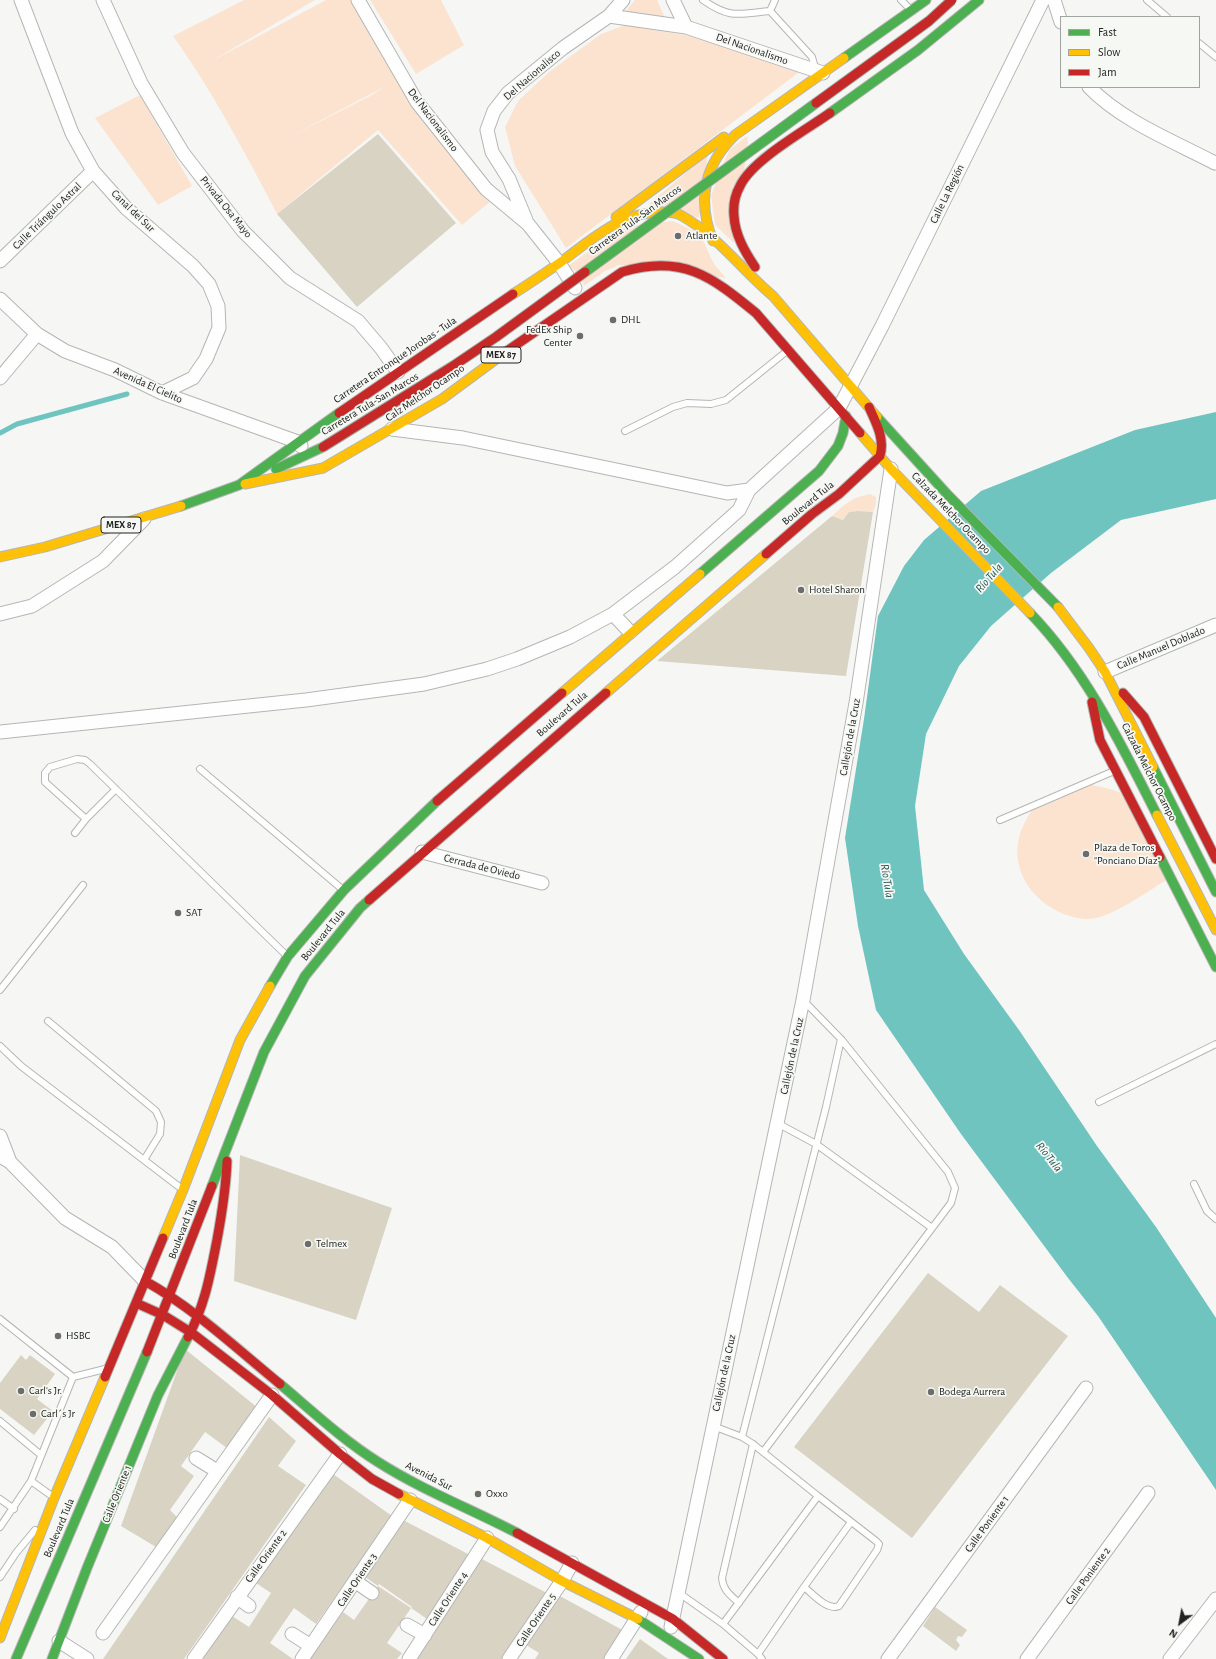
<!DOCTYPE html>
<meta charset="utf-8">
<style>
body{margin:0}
#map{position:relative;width:1216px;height:1659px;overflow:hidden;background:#f6f7f5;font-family:"Alegreya Sans",sans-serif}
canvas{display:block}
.legend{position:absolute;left:1060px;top:16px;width:140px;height:72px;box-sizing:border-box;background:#f6f8f4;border:1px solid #a1a3a0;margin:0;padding:5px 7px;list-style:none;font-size:12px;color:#222321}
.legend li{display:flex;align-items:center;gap:8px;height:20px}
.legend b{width:20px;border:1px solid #a1a3a0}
.north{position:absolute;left:1160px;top:1603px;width:40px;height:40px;-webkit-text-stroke:3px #f6f8f4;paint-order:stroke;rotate:212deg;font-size:11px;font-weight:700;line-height:16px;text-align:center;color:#222321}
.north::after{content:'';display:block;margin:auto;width:14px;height:18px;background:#222321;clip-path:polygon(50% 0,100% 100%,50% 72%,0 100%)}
</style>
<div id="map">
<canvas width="1216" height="1659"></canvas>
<ul class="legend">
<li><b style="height:5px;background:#4caf50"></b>Fast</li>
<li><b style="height:5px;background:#ffc107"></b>Slow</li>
<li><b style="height:5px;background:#c62828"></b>Jam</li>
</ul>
<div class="north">N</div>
</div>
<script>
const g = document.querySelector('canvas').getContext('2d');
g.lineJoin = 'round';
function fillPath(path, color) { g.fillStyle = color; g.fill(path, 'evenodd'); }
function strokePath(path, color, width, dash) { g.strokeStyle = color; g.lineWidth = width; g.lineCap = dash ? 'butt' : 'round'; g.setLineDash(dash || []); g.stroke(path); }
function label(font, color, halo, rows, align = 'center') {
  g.font = font + ' "Alegreya Sans",sans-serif'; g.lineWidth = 3.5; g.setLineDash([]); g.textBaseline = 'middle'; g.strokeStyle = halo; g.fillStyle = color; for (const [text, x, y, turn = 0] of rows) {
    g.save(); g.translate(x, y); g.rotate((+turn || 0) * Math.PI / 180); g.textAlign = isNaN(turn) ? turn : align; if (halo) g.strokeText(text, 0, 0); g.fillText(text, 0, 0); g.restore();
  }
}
fillPath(new Path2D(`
 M244,0H315L210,62L326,0H358L415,103L497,196L462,225L378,130L277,214C245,153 213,92 173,36ZM384,87L370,96L285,139Z
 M370,0H441L464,45L416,74Z
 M635,0H657L667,22L624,13Z
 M625,25L690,36L802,70L566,248L515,166L505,127L518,101L549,72L601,34Z
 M140,95L192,186L158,205L95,118Z
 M747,136L748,143L734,243L715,225L711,195L729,150Z
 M708,154L699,218L649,204Z
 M673,221L700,234L714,264L726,278L619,265L605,271L584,286C581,276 577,271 568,266L615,232L628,226Z
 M870,494L876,497V504L873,512L858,511L849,512L843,520L832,516L844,505L855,498Z
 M1088,784L1114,790L1127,796L1168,879C1148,891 1109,920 1087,919C1074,919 1060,913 1050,907C1022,889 1009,857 1023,826C1027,819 1030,811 1036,805C1050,792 1069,786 1088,784Z`), '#fbe3d0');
fillPath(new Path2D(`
 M1216,412V499L1121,520L1051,573L991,626L959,666L926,734L915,806L924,890L964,954L1019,1030L1097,1146L1156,1227L1216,1318V1490L1098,1316L1068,1278L961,1134L876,1010L858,926L845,838L864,719L878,616L904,566L924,540L981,491L1135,430Z`), '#6fc4c0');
strokePath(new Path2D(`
 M0,433L17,424L127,394`), '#6fc4c0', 5);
fillPath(new Path2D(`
 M378,134L456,223L357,307L277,214Z
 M858,511L873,512L846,676L657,661L832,516L843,520L849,512Z
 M240,1155L392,1208L356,1320L234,1281Z
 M928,1273L979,1312L1000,1285L1068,1336L912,1538L794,1447Z
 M185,1349L258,1408L227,1448L205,1432L181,1466L194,1476L170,1510L181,1521L161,1550L121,1526Z
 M21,1355L26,1360L30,1355L55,1374L37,1399L53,1411L34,1435L0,1409V1383Z
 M269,1417L296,1441L278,1466L306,1485L184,1659H103Z
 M333,1474L392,1516L316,1624L294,1608L270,1643L293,1659H203L232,1616L249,1627L271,1593L256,1583Z
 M403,1520L470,1555L427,1619L411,1608L412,1607L379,1584L378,1586L365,1577Z
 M480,1558L547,1593L503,1659H412Z
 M378,1586L411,1608L387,1643L402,1653L397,1659H310L343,1612L354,1620Z
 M558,1595L626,1632L608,1659L605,1657L604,1659H535L539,1653L526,1645Z
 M935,1607L967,1630L962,1637L958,1636L956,1640L960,1645L956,1651L923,1626Z
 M640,1639L668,1659H626Z`), '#d8d3c3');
const lane = new Path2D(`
 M703,0C730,19 738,14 770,11
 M901,0L909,8
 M1147,0L1167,17
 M770,11L812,57L816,71
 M770,11L775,0
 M1199,43L1216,57
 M625,431L673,407L687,403L711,404L726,400L787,351
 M200,769L342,889
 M116,789L86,819L45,782V773L50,767L77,759L85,760L90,764L286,955
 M1000,820L1114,771
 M75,833L86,819
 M0,990L83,885
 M48,1021L156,1111L161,1122L160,1134L144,1160
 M0,1046L21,1066L182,1189
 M1099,1102L1216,1044
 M777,1123L816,1144L932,1228
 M1194,1184L1207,1211L1216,1219
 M0,1319L73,1377L105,1369
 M0,1421L41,1455
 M713,1426L742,1437L826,1107L841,1039
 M763,1452L951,1203L955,1188L948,1172L841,1039L803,1000
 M31,1481L52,1496
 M818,1496L876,1541L879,1544L877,1550L839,1606C827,1611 813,1594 804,1587L851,1522
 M0,1499L14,1509
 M0,1527L31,1481L73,1377
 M0,1577L16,1553L35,1530
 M679,1593L723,1624L758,1654L762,1659
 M739,1603C730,1595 723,1590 722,1578L753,1444
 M723,1624L818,1496L753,1444L742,1437
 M758,1654L804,1587`);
const street = new Path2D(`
 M21,0L72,133L93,171L126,208L193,266L209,284L218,306L219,328L206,359L193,378L162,393
 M103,0L141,83L183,153L243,231L290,278L358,321L381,348L398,372
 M358,0L417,102L486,189L528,224L559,263L575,288
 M673,0L686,27
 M1054,0L1061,22
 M609,16L686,27L823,73
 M1089,87C1122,121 1173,141 1215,163
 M526,220L509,179L492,152L487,130L494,111L508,93L563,48L609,16L623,0
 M0,261L93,171
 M0,299L37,334L65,351L115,370L162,393L298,442L301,446
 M0,378L37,334
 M392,429L463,438L727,493L749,490
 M0,614L32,606L103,561L144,519
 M613,614L630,632
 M1105,672L1216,625
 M0,732L306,700L424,684L487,669L517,659L570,637L613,614L675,567L739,510L749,490L839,408L882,326L1043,0
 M422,852L542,883
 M0,1136L10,1162
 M0,1156L10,1162L65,1218L112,1247L145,1281
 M196,1458L217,1471
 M356,1582L372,1593
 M237,1597L249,1606
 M407,1625L425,1635
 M671,1627L803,1000L856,703L891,469
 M103,1633L272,1395
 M292,1634L311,1646
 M59,1641L87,1659
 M194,1659L340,1454
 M302,1659L410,1500
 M409,1659L487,1538
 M509,1659L562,1581L572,1563
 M611,1659L641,1612
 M888,1659L1086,1388
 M1027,1659L1148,1493
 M1170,1659L1216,1599`);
const fast = new Path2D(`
 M844,58L926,0
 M830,113L918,50L979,0
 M877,417L947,494L1058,607
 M276,469L323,447
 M181,506L239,485L339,413
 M700,574L819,471L838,446L843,433L846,416
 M1030,613C1086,671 1121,744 1157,815
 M1153,767L1216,892
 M1160,857L1216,967
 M270,986L288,956L344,890L437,801
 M212,1186L264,1052L305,976L360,908L369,900
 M280,1384C312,1411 343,1440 378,1462C422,1490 471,1509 517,1533
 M638,1619L699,1659
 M16,1659L147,1352
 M52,1659L87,1568L158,1395L188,1337`);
const slow = new Path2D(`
 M616,217L724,137
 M713,241C697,201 704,165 735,135L844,58
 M513,294C529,284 545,273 561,262C592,239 621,212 662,212C669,212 676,212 682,216C718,236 742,270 773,296
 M773,296L877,417
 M860,433L891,469L1030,613
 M245,484L323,468L442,399L507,351
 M0,557L45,547L181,506
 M1058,607L1089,648L1105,672L1153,767
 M562,693L700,574
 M606,693L766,554
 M1157,815L1216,930
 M163,1238L183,1190L240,1040L270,986
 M399,1494L487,1538L562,1581L638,1619
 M0,1638L54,1498L105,1377`);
const jam = new Path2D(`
 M755,267C745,252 735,235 734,216C733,206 735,195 740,186C752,160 806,130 830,113
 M756,313L860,433
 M507,351L622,272C682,254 711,276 756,313
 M339,413L513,294
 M766,554L812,514L839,494L880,456C885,438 876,423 869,407
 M1123,693L1144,717L1216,859
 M1092,702L1100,740L1160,857
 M437,801L562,693
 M369,900L606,693
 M145,1281C195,1309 236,1348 280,1384
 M136,1303L163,1315L192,1333L272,1395L340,1454L372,1479L399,1494
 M188,1337C205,1305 210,1276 217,1240C222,1213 226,1188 227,1161
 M147,1352L212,1186
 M105,1377L163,1238
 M517,1533L673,1619L723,1659`);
strokePath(lane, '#b5b6b4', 8);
strokePath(street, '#b5b6b4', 15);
strokePath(fast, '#b5b6b4', 11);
strokePath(slow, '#b5b6b4', 11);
strokePath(jam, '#b5b6b4', 11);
strokePath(lane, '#fefefe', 6);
strokePath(street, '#fefefe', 13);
strokePath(fast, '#4caf50', 9);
strokePath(slow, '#ffc107', 9);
strokePath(jam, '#c62828', 9);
const fastBridge = new Path2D(`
 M585,272L816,103`);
const jamBridge = new Path2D(`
 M816,103L929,21L952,0
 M323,447L453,366L496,337L585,272`);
strokePath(fastBridge, '#9dada5', 11, []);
strokePath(jamBridge, '#9dada5', 11, []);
strokePath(fastBridge, '#4caf50', 9);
strokePath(jamBridge, '#c62828', 9);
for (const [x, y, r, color] of [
 [678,236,4,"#6c6d6b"],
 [613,320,4,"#6c6d6b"],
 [580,336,4,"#6c6d6b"],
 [801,590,4,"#6c6d6b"],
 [1086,854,4,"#6c6d6b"],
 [178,913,4,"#6c6d6b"],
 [308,1244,4,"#6c6d6b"],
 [58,1336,4,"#6c6d6b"],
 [21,1391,4,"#6c6d6b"],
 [931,1392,4,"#6c6d6b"],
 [33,1414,4,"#6c6d6b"],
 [478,1494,4,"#6c6d6b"]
]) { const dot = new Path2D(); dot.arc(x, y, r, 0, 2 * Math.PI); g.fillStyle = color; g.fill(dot); strokePath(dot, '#f6f8f4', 1.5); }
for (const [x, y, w] of [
 [501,355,40],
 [121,525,40]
]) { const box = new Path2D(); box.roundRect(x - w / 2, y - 8, w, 16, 3); g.fillStyle = '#f6f8f4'; g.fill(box); strokePath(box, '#222321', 1); }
label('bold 10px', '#222321', null, [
 ["MEX 87",501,355],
 ["MEX 87",121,525]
]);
label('11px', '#222321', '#f6f8f4', [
 ["Del Nacionalismo",752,49,19],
 ["Del Nacionalisco",532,75,-41],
 ["Del Nacionalismo",433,120,53],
 ["Calle La Región",947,194,-64],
 ["Privada Osa Mayo",226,207,51],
 ["Canal del Sur",133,211,44],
 ["Calle Triángulo Astral",47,216,-44],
 ["Carretera Tula-San Marcos",635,220,-36],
 ["Carretera Entronque Jorobas - Tula",395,360,-34],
 ["Avenida El Cielito",148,385,24],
 ["Calz Melchor Ocampo",425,393,-34],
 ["Carretera Tula-San Marcos",370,404,-31],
 ["Boulevard Tula",808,503,-39],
 ["Calzada Melchor Ocampo",951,513,46],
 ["Calle Manuel Doblado",1161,648,-23],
 ["Boulevard Tula",562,714,-41],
 ["Callejón de la Cruz",850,737,-80],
 ["Calzada Melchor Ocampo",1149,772,63],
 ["Cerrada de Oviedo",482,867,14],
 ["Boulevard Tula",323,935,-51],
 ["Callejón de la Cruz",792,1056,-78],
 ["Boulevard Tula",183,1229,-69],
 ["Callejón de la Cruz",724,1373,-78],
 ["Avenida Sur",429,1476,27],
 ["Calle Oriente 1",117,1494,-68],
 ["Calle Poniente 1",987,1524,-54],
 ["Boulevard Tula",59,1528,-67],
 ["Calle Oriente 2",266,1556,-54],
 ["Calle Poniente 2",1088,1576,-54],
 ["Calle Oriente 3",357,1580,-56],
 ["Calle Oriente 4",448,1599,-57],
 ["Calle Oriente 5",536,1620,-56]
]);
label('11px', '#222321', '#f6f8f4', [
 ["Atlante",686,236],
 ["DHL",621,320],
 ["FedEx Ship",572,330,"right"],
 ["Center",572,343,"right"],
 ["Hotel Sharon",809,590],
 ["Plaza de Toros",1094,848],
 ["\"Ponciano Díaz\"",1094,861],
 ["SAT",186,913],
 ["Telmex",316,1244],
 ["HSBC",66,1336],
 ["Carl's Jr.",29,1391],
 ["Bodega Aurrera",939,1392],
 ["Carl´s Jr",41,1414],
 ["Oxxo",486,1494]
], 'left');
label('italic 12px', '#215351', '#f6f8f4', [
 ["Río Tula",989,578,-49],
 ["Río Tula",887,881,81],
 ["Río Tula",1049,1157,52]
]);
</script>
